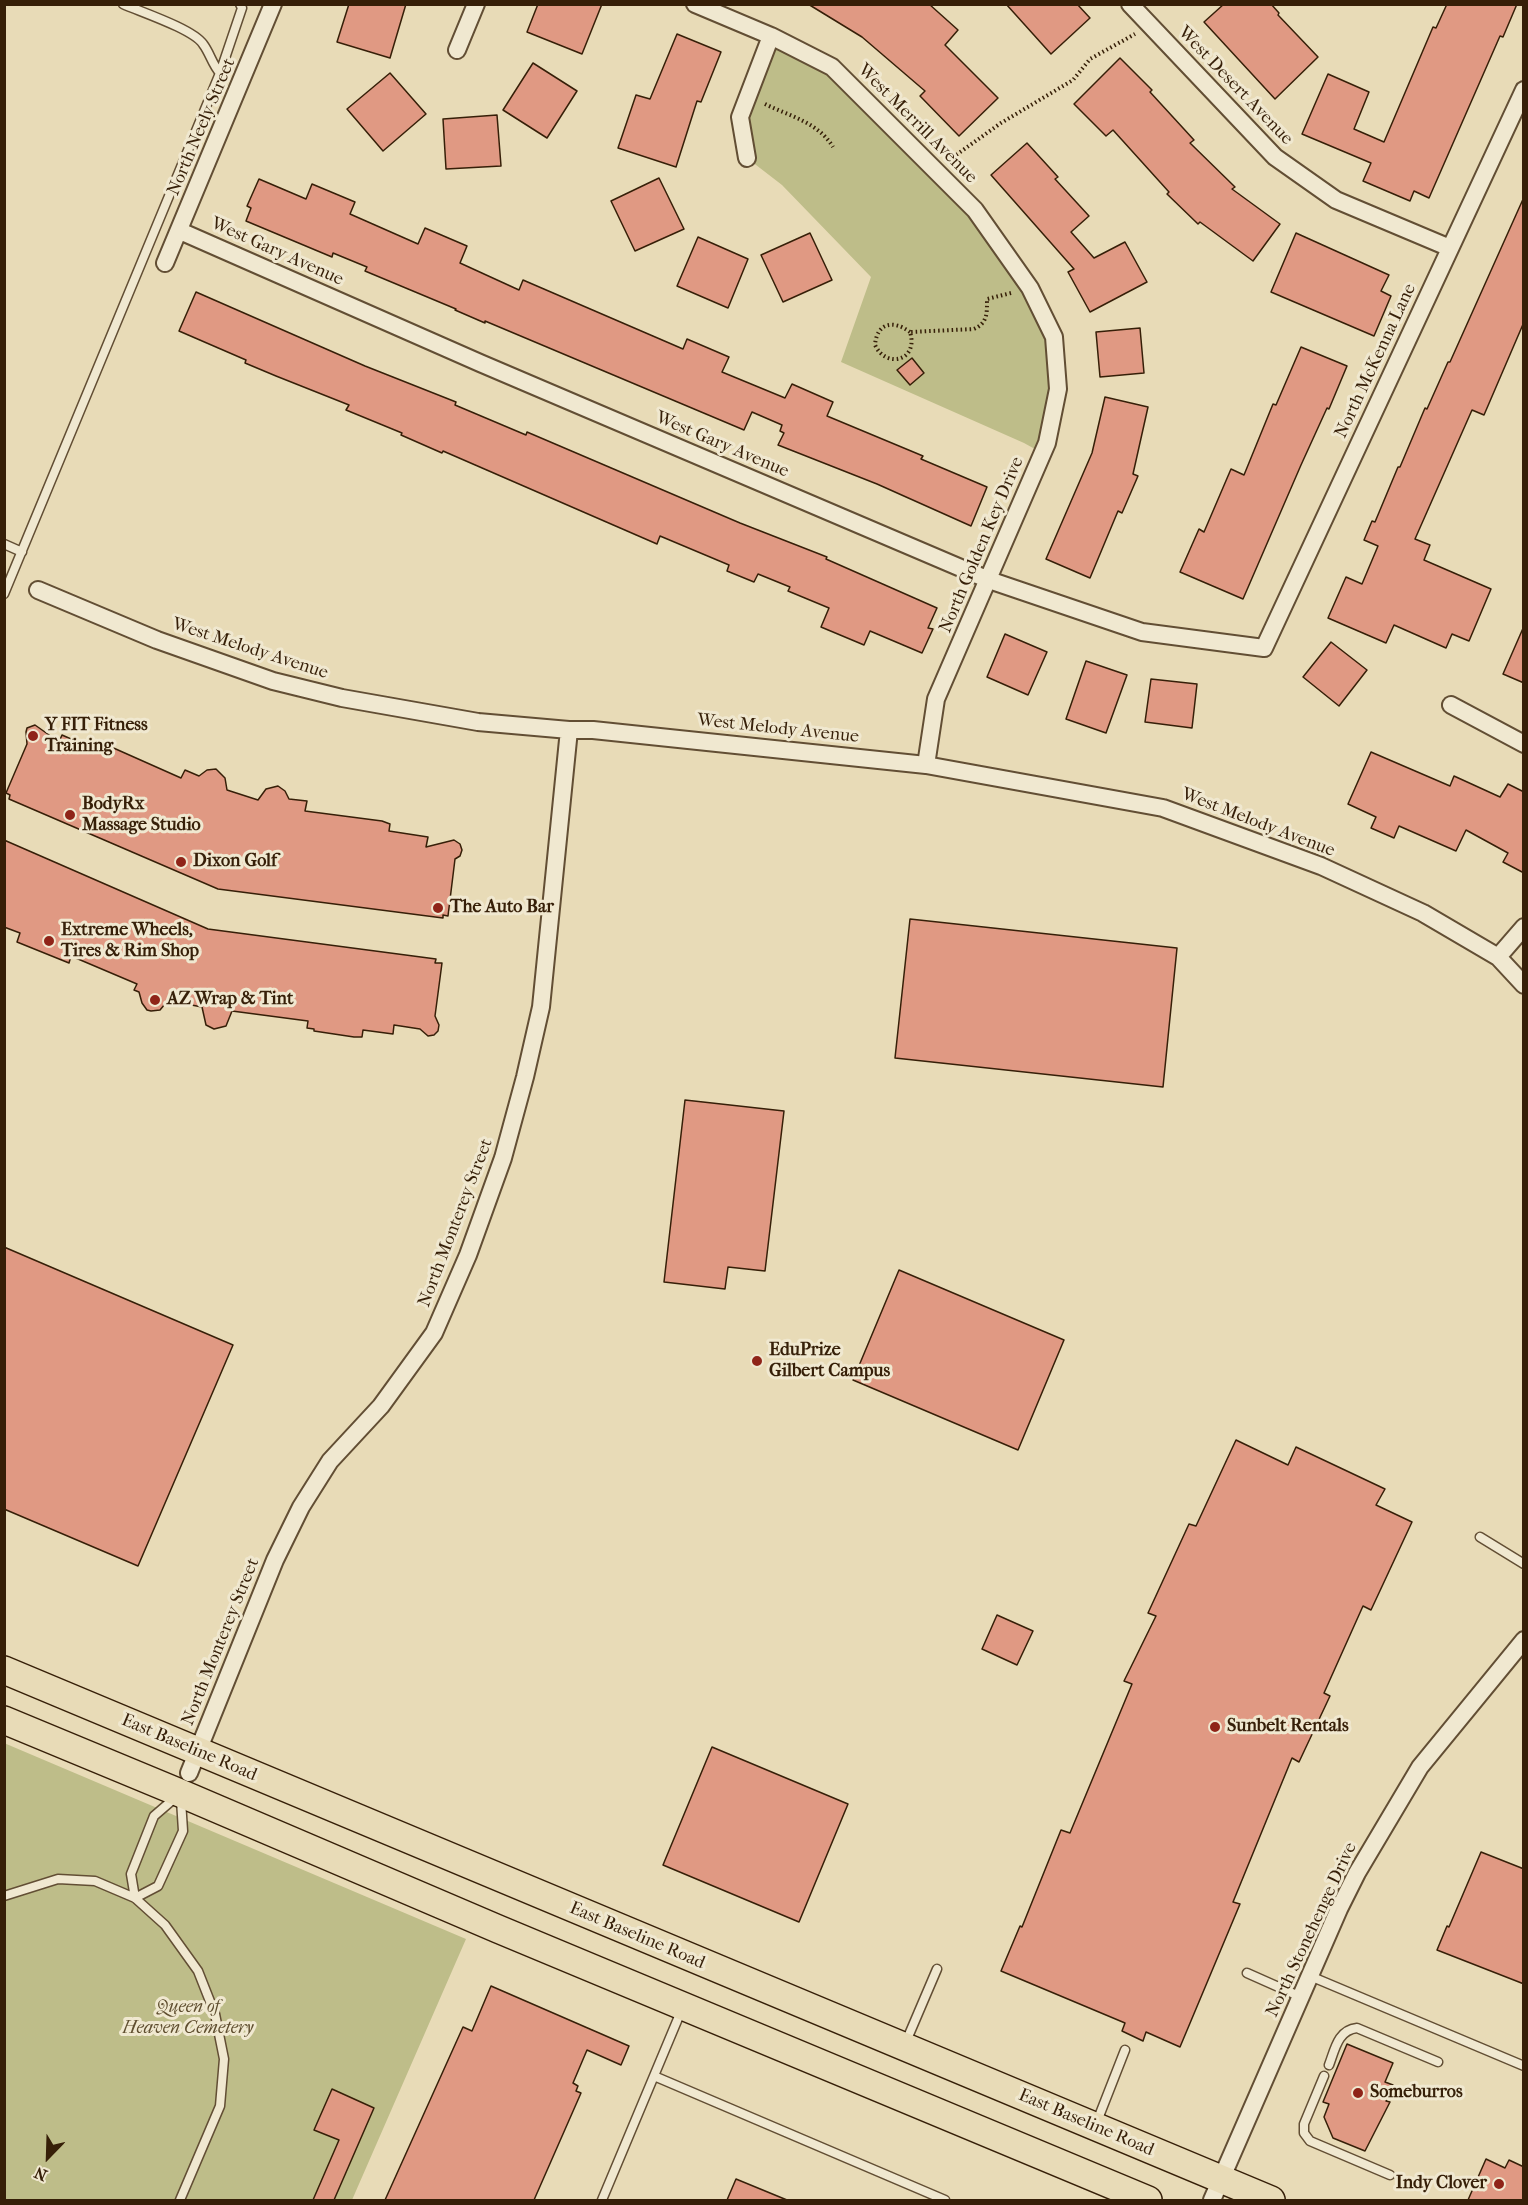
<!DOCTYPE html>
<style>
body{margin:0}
#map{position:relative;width:1528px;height:2205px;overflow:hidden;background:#e8dbb7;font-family:"IM FELL French Canon",serif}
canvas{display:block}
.frame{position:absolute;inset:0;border:6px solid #361f08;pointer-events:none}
.north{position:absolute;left:18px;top:2127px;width:60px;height:60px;-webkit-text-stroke:4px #f0e8d0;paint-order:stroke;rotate:203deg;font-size:16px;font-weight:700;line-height:24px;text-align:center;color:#361f08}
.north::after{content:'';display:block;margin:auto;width:21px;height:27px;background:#361f08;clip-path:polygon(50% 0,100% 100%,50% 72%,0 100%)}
</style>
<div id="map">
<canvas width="1528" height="2205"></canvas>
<div class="frame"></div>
<div class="north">N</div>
</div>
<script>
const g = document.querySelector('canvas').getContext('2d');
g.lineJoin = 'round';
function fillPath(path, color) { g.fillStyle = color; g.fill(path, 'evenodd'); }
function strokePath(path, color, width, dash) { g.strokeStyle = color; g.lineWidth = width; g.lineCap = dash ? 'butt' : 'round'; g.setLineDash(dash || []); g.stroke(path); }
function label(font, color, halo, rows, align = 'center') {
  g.font = font + ' "IM FELL French Canon",serif'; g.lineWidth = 6; g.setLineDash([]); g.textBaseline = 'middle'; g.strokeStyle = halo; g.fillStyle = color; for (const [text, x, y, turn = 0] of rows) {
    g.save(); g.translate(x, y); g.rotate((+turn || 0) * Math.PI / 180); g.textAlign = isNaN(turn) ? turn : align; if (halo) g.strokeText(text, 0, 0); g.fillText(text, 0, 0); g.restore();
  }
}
fillPath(new Path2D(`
 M771,36L832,67L975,210L1054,337L1058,389L1044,454L1024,443L841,362L871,277L782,185L747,158L740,117Z
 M4,1743L466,1939L352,2200H5Z`), '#bebd89');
const building = new Path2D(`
 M349,4H406L390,58L337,42Z
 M538,4H602L582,54L527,32Z
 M808,4H929L958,30L945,45L998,98L959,136L920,96L925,91L862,37Z
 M1006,4H1077L1090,18L1051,54Z
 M1224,4H1271L1279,13L1278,15L1318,57L1275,99L1204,22Z
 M1447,4H1517L1503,37L1500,36L1429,198L1414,191L1410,201L1363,181L1371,163L1302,134L1328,74L1369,92L1354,129L1384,142L1433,27L1436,28Z
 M677,34L721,52L701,102L697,101L676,167L618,148L636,95L650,99Z
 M1120,58L1152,90L1150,92L1194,140L1190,143L1235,187L1232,189L1280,224L1253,261L1200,222L1198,224L1167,194L1169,192L1113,130L1106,136L1074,104Z
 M533,63L577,91L547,138L503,110Z
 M390,73L426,114L383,151L347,109Z
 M497,115L501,166L446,169L443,119Z
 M1027,143L1058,177L1055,179L1089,216L1071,232L1094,258L1125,242L1147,282L1090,312L1068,272L1074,269L991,175Z
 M659,178L684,229L635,251L611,201Z
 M259,179L306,199L312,184L355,202L350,214L418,244L425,228L467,246L460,263L519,290L523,280L683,349L687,339L729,357L722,372L785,398L792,384L833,402L827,416L923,456L921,459L987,487L971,526L877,484L778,445L784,433L780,431L782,425L752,412L744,430L485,321V323L455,310L456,309L365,271L367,267L333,253L332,257L246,221L251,208L247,206Z
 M1524,197V322L1484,415L1472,410L1415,539L1430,545L1424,560L1491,589L1469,641L1452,634L1446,648L1394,625L1386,643L1328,618L1346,577L1362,584L1378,546L1364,540L1372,521L1375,522L1398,467H1400L1425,408L1427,409L1448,362H1450Z
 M810,233L832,280L783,302L761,255Z
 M1296,233L1389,275L1381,291L1391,296L1374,336L1271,292Z
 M698,237L748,259L728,308L677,286Z
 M196,292L365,366L456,402L455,405L526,435L527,432L740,523L827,557L826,559L937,608L928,628L933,629L922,653L870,631L864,645L821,627L829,608L788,591L790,587L758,574L754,582L727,571L729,565L660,536L657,544L443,451L442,453L401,435L402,433L346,410L349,405L276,376L245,363L246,360L179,331Z
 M1140,328L1144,373L1100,377L1096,332Z
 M1301,347L1347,366L1329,409L1327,408L1301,465L1243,599L1180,572L1199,529L1204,532L1231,469L1244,475L1273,404L1276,405Z
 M912,358L924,373L910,385L897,370Z
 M1105,397L1148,407L1133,474L1138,476L1122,513L1118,511L1090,578L1046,559L1092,453Z
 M1524,626V683L1503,674Z
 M1005,634L1047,652L1028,695L987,677Z
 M1331,642L1367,670L1339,706L1303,677Z
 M1086,661L1127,675L1106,733L1066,719Z
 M1151,679L1197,684L1192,728L1145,722Z
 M35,725L59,742L62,735L96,750L100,742L181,778L185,770L199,776L207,770L216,769L225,778L227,790L258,800L266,789L278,786L285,791L289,799L307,801L305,811L382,821L390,824L389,831L428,837L426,847L454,840L460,844L462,850L460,856L455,859L448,916L443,915V918L218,889L9,799L10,795L6,793L27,744L26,732L27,728Z
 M1371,752L1450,786L1454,776L1500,797L1508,784L1524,792V873L1503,862L1508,853L1466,830L1456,851L1399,826L1394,838L1371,828L1376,817L1348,804Z
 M4,840L208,929L436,959L435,963H442L435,1016L439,1025L438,1031L434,1035L428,1036L420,1029L394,1025L393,1034L363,1030L362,1037H354L314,1031V1029L307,1028L308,1021L232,1011L226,1026L214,1029L206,1025L202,1007L181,1003L170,998L160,1010L151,1011L147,1010L142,1003L139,992L134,990L137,984L71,956L69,963L17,942L20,933L4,927Z
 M910,919L1177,948L1163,1087L895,1058Z
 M685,1100L784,1111L765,1271L728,1267L725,1289L664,1282Z
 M4,1247L233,1345L138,1566L4,1509Z
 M899,1270L1064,1340L1018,1450L853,1380Z
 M1236,1440L1288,1465L1296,1447L1385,1489L1376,1505L1412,1522L1371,1610L1363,1606L1324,1693L1330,1696L1299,1762L1292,1758L1233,1902L1240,1904L1180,2047L1146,2032L1143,2041L1122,2031L1125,2023L1001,1971L1020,1926L1022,1927L1061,1830L1070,1833L1132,1684L1124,1681L1156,1616L1148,1613L1189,1524L1196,1526Z
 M997,1615L1033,1631L1017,1665L982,1649Z
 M712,1747L848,1804L799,1922L663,1865Z
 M1481,1852L1524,1869V1984L1437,1950L1447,1926L1449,1927Z
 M491,1986L629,2046L621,2065L587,2050L573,2083L578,2086L576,2091L581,2093L534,2200H385L463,2027L472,2031Z
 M1347,2044L1393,2063L1385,2082L1393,2085L1386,2101L1390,2102L1365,2151L1333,2138L1324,2117L1329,2104L1323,2102Z
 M332,2089L374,2108L334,2200H313L339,2140L314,2130Z
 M1486,2159L1505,2168L1509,2160L1524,2167V2200H1468Z
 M736,2179L787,2200H727Z`);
fillPath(building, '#e09983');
strokePath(building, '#361f08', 1.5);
const service = new Path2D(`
 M123,4C141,12 193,29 203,44C210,53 212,64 220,73
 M4,544L22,552
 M4,594L220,73L242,8L240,4
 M1480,1537L1524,1564
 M176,1797L154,1816L131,1874L135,1898L158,1886L183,1831L181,1800
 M4,1896L58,1879L95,1881L135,1898L165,1925L198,1971L215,2014L224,2059L220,2106L180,2200
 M1247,1973L1301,1997
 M1310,1976L1524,2066
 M905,2044L937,1969
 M1329,2065C1335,2049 1338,2030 1357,2028L1438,2062
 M654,2076L945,2200
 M1324,2076L1304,2124V2133L1310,2141L1390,2175
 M1096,2124L1125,2050
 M602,2200L682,2009`);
const minor = new Path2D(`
 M695,4L771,36L832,67L975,210L1030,288L1054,337L1058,389L1047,443L936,699L926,765
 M1130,4L1275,157L1336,200L1450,248
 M457,50L476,4
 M747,158L740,117L771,36
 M180,231L480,363L989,580L1142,632L1264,648L1524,90
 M165,263L273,4
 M38,590L157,640L273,681L342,698L478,722L569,730H593L926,765L1163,808L1321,866L1423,913L1498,957L1524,985
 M1451,705L1524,744
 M1498,957L1524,927
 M189,1773L275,1560L301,1507L330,1461L381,1406L434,1333L468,1255L503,1158L525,1077L541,1007L569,730
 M1212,2200L1339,1909L1357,1873L1420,1767L1524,1640`);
const primary = new Path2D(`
 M4,1670L1271,2200
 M4,1720L180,1793L498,1929L1148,2200`);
strokePath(service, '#624e34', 11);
strokePath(minor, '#624e34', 20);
strokePath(primary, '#361f08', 30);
strokePath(new Path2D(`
 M765,104C789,116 818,122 833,147
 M949,160L1001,123L1073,80L1090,59L1135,34
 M910,332C894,320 877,322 875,345C886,369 919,361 910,332L974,329C988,323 987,312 987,299L1011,293`), '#361f08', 4, [1.5, 3]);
strokePath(service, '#f0e8d0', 8);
strokePath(minor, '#f0e8d0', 16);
strokePath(primary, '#e8dbb7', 27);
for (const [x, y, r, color] of [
 [33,736,6,"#8f2418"],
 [70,815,6,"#8f2418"],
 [181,862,6,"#8f2418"],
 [438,908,6,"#8f2418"],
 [49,941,6,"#8f2418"],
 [155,1000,6,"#8f2418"],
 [757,1361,6,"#8f2418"],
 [1215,1727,6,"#8f2418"],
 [1358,2093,6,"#8f2418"],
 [1499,2184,6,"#8f2418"]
]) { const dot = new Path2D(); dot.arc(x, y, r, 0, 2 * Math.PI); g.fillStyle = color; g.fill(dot); strokePath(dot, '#f0e8d0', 2); }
label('18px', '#361f08', '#f0e8d0', [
 ["West Desert Avenue",1235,86,46],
 ["West Merrill Avenue",917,124,45],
 ["North Neely Street",202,127,-67],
 ["West Gary Avenue",277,252,24],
 ["North McKenna Lane",1376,361,-65],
 ["West Gary Avenue",722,445,23],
 ["North Golden Key Drive",982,545,-67],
 ["West Melody Avenue",250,649,18],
 ["West Melody Avenue",778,729,6],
 ["West Melody Avenue",1258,823,21],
 ["North Monterey Street",456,1223,-69],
 ["North Monterey Street",221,1642,-68],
 ["East Baseline Road",189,1748,23],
 ["North Stonehenge Drive",1312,1930,-65],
 ["East Baseline Road",637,1936,23],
 ["East Baseline Road",1086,2123,23]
]);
label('bold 18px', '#361f08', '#f0e8d0', [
 ["Y FIT Fitness",45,726],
 ["Training",45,747],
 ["BodyRx",82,805],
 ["Massage Studio",82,826],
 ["Dixon Golf",193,862],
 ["The Auto Bar",450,908],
 ["Extreme Wheels,",61,931],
 ["Tires & Rim Shop",61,952],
 ["AZ Wrap & Tint",167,1000],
 ["EduPrize",769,1351],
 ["Gilbert Campus",769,1372],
 ["Sunbelt Rentals",1227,1727],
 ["Someburros",1370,2093],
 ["Indy Clover",1487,2184,"right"]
], 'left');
label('italic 18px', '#5f4e2f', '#f0e8d0', [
 ["Queen of",188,2008],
 ["Heaven Cemetery",188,2029]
]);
</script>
